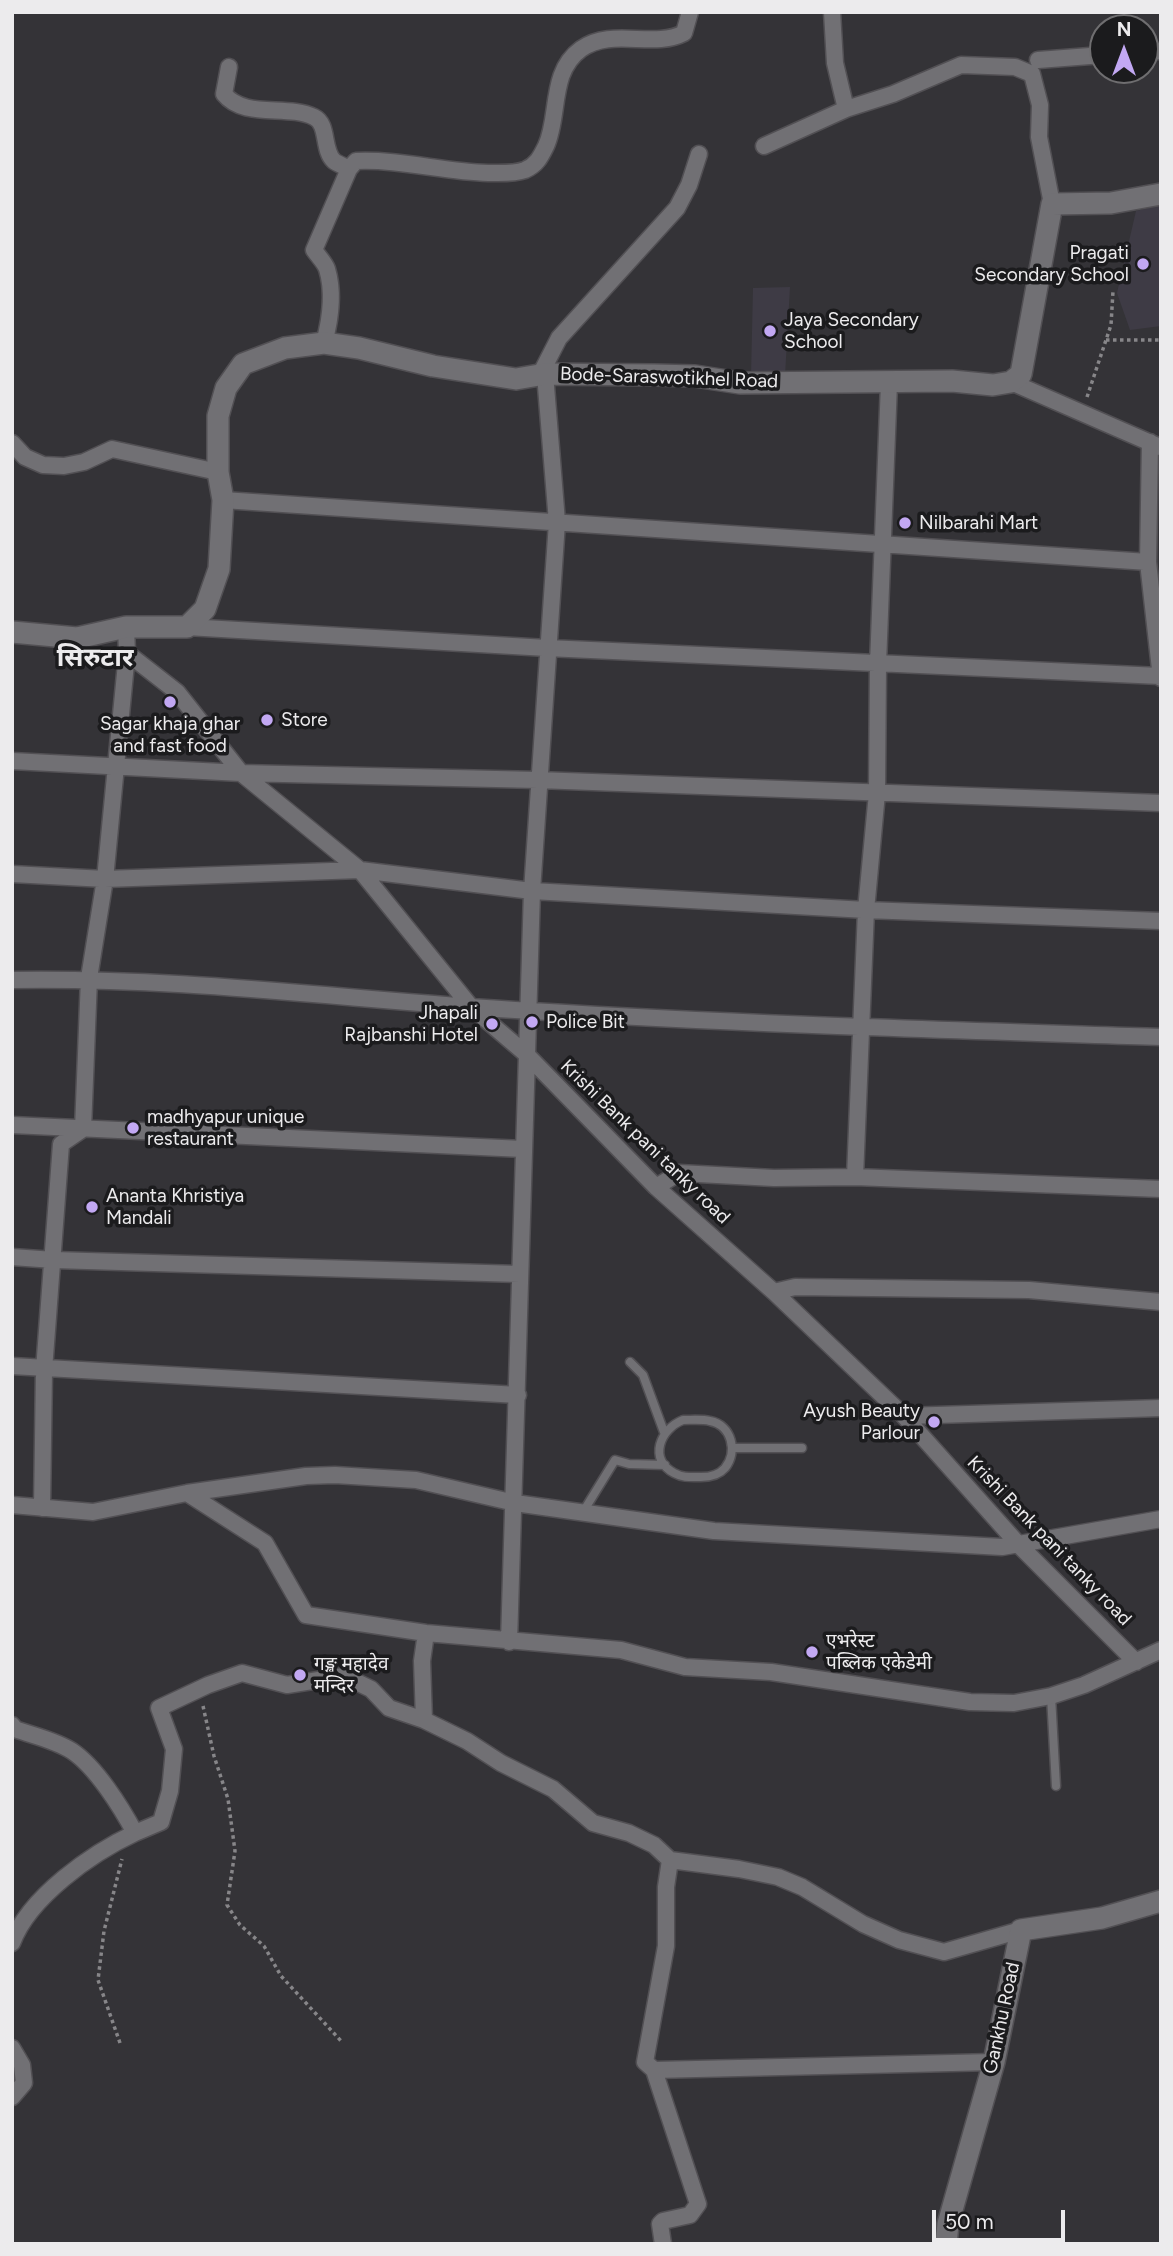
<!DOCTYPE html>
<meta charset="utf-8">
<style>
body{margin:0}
#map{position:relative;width:1173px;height:2256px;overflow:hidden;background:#343337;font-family:Figtree,sans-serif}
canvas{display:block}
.frame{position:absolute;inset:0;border:14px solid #ecebed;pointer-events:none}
.north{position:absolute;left:1089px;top:14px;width:70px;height:70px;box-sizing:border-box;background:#1b1b1d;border:2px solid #6f6e70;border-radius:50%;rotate:0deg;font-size:19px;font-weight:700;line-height:28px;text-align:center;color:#ecebed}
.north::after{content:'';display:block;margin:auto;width:24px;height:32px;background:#c2a8f3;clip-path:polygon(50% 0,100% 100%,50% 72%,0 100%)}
.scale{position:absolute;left:932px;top:2210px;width:133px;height:32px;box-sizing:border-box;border:4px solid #ecebed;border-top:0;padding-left:9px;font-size:21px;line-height:24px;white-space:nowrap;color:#ecebed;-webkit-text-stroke:5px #1b1b1d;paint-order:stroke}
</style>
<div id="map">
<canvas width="1173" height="2256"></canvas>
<div class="frame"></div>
<div class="north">N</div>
<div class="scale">50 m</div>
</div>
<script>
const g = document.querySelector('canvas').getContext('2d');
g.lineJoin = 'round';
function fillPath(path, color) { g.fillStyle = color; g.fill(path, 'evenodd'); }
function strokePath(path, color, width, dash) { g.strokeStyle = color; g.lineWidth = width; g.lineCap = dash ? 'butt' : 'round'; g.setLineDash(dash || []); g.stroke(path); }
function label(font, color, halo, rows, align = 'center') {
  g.font = font + ' Figtree,"Noto Sans Devanagari",sans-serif'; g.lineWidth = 7; g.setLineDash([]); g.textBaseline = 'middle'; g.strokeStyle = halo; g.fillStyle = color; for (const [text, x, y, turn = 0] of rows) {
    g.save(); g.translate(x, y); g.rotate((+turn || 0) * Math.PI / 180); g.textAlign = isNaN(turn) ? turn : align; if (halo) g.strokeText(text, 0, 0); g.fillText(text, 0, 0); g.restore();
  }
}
fillPath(new Path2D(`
 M1161,205V326L1130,330L1117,293L1136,211Z
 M790,287L785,376L751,375L753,288Z`), '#3e3b45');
const lane = new Path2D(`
 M630,1362L643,1375L664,1432
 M683,1420C692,1420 702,1419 710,1421C732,1425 738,1452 725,1468C719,1475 709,1477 701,1477C691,1477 683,1478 674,1473C648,1459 660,1429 683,1420Z
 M732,1448H802
 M583,1512L615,1460L629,1464L665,1465
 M1051,1696L1056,1786`);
const street = new Path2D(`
 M832,12L835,63L846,109
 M1145,52L1161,51
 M1038,60L1103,55
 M229,67L224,94C244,119 287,104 314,117C329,124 322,150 334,161C338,164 344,166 349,169
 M764,146L846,109L893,94L961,65L1015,67L1032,74L1040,105L1039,137L1052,204
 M324,343C330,321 334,292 327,269C325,263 318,256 314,250L349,169L356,161C400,159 444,172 488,173C500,173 514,174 525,170C537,165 541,156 546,146C560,116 549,72 581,49C612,27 653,49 684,33L690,12
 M540,375L559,338L677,208L689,185L699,154
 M1011,382L1160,447
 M1150,442L1148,562L1161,678
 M12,443L25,457L43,465L64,466L84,462L112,449L218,472
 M223,500L1148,562
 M187,627L547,648L1160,676
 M127,653L177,692L241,773L360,870L471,1007L526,1054L656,1187L774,1292L904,1416L1019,1545L1136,1662
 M12,761L241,773L538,780L1161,803
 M12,874L105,879L360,870L532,891L866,910L1161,921
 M12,980C185,977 358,1001 531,1011C741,1024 951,1030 1161,1037
 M12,1125L523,1149
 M855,1177L866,910L877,793L878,664L889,383
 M656,1187L679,1173L774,1178L855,1177L1161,1189
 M12,1257L54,1260L519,1274
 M774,1292L795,1287L1029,1290L1161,1302
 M12,1366L518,1395
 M904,1416L1161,1408
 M187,1493L265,1543L306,1615L426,1633L621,1650L685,1667L771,1672L970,1702L1014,1703L1051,1696L1084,1685L1161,1650
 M12,1505L93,1512L187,1493L306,1476L335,1475L416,1480L515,1503L714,1531L1002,1547L1161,1519
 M42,1508L44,1370L61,1144L83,1129L89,978L105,879L127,653L126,627
 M426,1633L422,1661L424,1720L467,1741L501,1763L553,1789L593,1823L629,1833L654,1845L670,1860L739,1869L778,1877L802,1887L863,1924L899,1940L944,1952L1021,1930
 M509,1642L532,891L557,522L545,374
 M12,1725L15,1729C34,1736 55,1740 72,1751C96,1767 121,1807 135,1833L161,1822L170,1791L174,1749L159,1708L208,1685L242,1673L287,1685L344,1676L371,1689L389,1708L424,1720
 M12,1943C29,1897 92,1853 135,1833
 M12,2048L22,2065L24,2083L12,2097
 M654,2070L994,2062
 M663,2244L660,2224L663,2221L690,2215L698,2204L654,2070L645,2062L666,1946V1887L670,1860`);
const secondary = new Path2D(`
 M12,632L77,638L126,627H187L205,609L219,569L223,500L218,472V416L226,388L243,364L285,348L324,343L359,348L433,366L516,379L545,374L655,375L695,376L740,383L952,381L993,385L1011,382L1021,374L1052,204L1111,203L1161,194
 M946,2244L948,2224L994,2062L1021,1930L1102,1918L1161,1901`);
strokePath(lane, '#525054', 11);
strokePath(street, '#525054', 19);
strokePath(secondary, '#525054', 24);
strokePath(new Path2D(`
 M1106,340H1161
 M1087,397L1111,325L1113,291
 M203,1706L214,1756L228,1799L235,1851L227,1905L240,1925L264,1946L281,1976L342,2042
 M120,2043L98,1980L104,1931L122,1859`), '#878689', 3.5, [3.5, 3.5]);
strokePath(lane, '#717074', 8);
strokePath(street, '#717074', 16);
strokePath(secondary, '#717074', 21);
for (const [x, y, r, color] of [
 [1143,264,7,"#c2a8f3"],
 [770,331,7,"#c2a8f3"],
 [905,523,7,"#c2a8f3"],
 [170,702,7,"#c2a8f3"],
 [267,720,7,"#c2a8f3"],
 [532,1022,7,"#c2a8f3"],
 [492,1024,7,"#c2a8f3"],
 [133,1128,7,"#c2a8f3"],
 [92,1207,7,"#c2a8f3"],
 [934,1422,7,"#c2a8f3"],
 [812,1652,7,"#c2a8f3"],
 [300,1675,7,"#c2a8f3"]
]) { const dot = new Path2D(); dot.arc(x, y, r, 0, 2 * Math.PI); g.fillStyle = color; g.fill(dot); strokePath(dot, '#1b1b1d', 2.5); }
label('19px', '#ecebed', '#1b1b1d', [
 ["Pragati",1129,253,"right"],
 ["Secondary School",1129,275,"right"],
 ["Jaya Secondary",784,320],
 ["School",784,342],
 ["Nilbarahi Mart",919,523],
 ["Store",281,720],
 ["Sagar khaja ghar",170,724,"center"],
 ["and fast food",170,746,"center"],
 ["Jhapali",478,1013,"right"],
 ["Rajbanshi Hotel",478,1035,"right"],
 ["Police Bit",546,1022],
 ["madhyapur unique",147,1117],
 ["restaurant",147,1139],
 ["Ananta Khristiya",106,1196],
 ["Mandali",106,1218],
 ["Ayush Beauty",920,1411,"right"],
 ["Parlour",920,1433,"right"],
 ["एभरेस्ट",826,1641],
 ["पब्लिक एकेडेमी",826,1663],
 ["गङ्खु महादेव",314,1664],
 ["मन्दिर",314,1686]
], 'left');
label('19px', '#ecebed', '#1b1b1d', [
 ["Bode-Saraswotikhel Road",669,378,2],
 ["Krishi Bank pani tanky road",645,1142,44],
 ["Krishi Bank pani tanky road",1049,1541,46],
 ["Gankhu Road",1002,2018,-78]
]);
label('bold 26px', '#ecebed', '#1b1b1d', [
 ["सिरुटार",95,658]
]);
</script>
